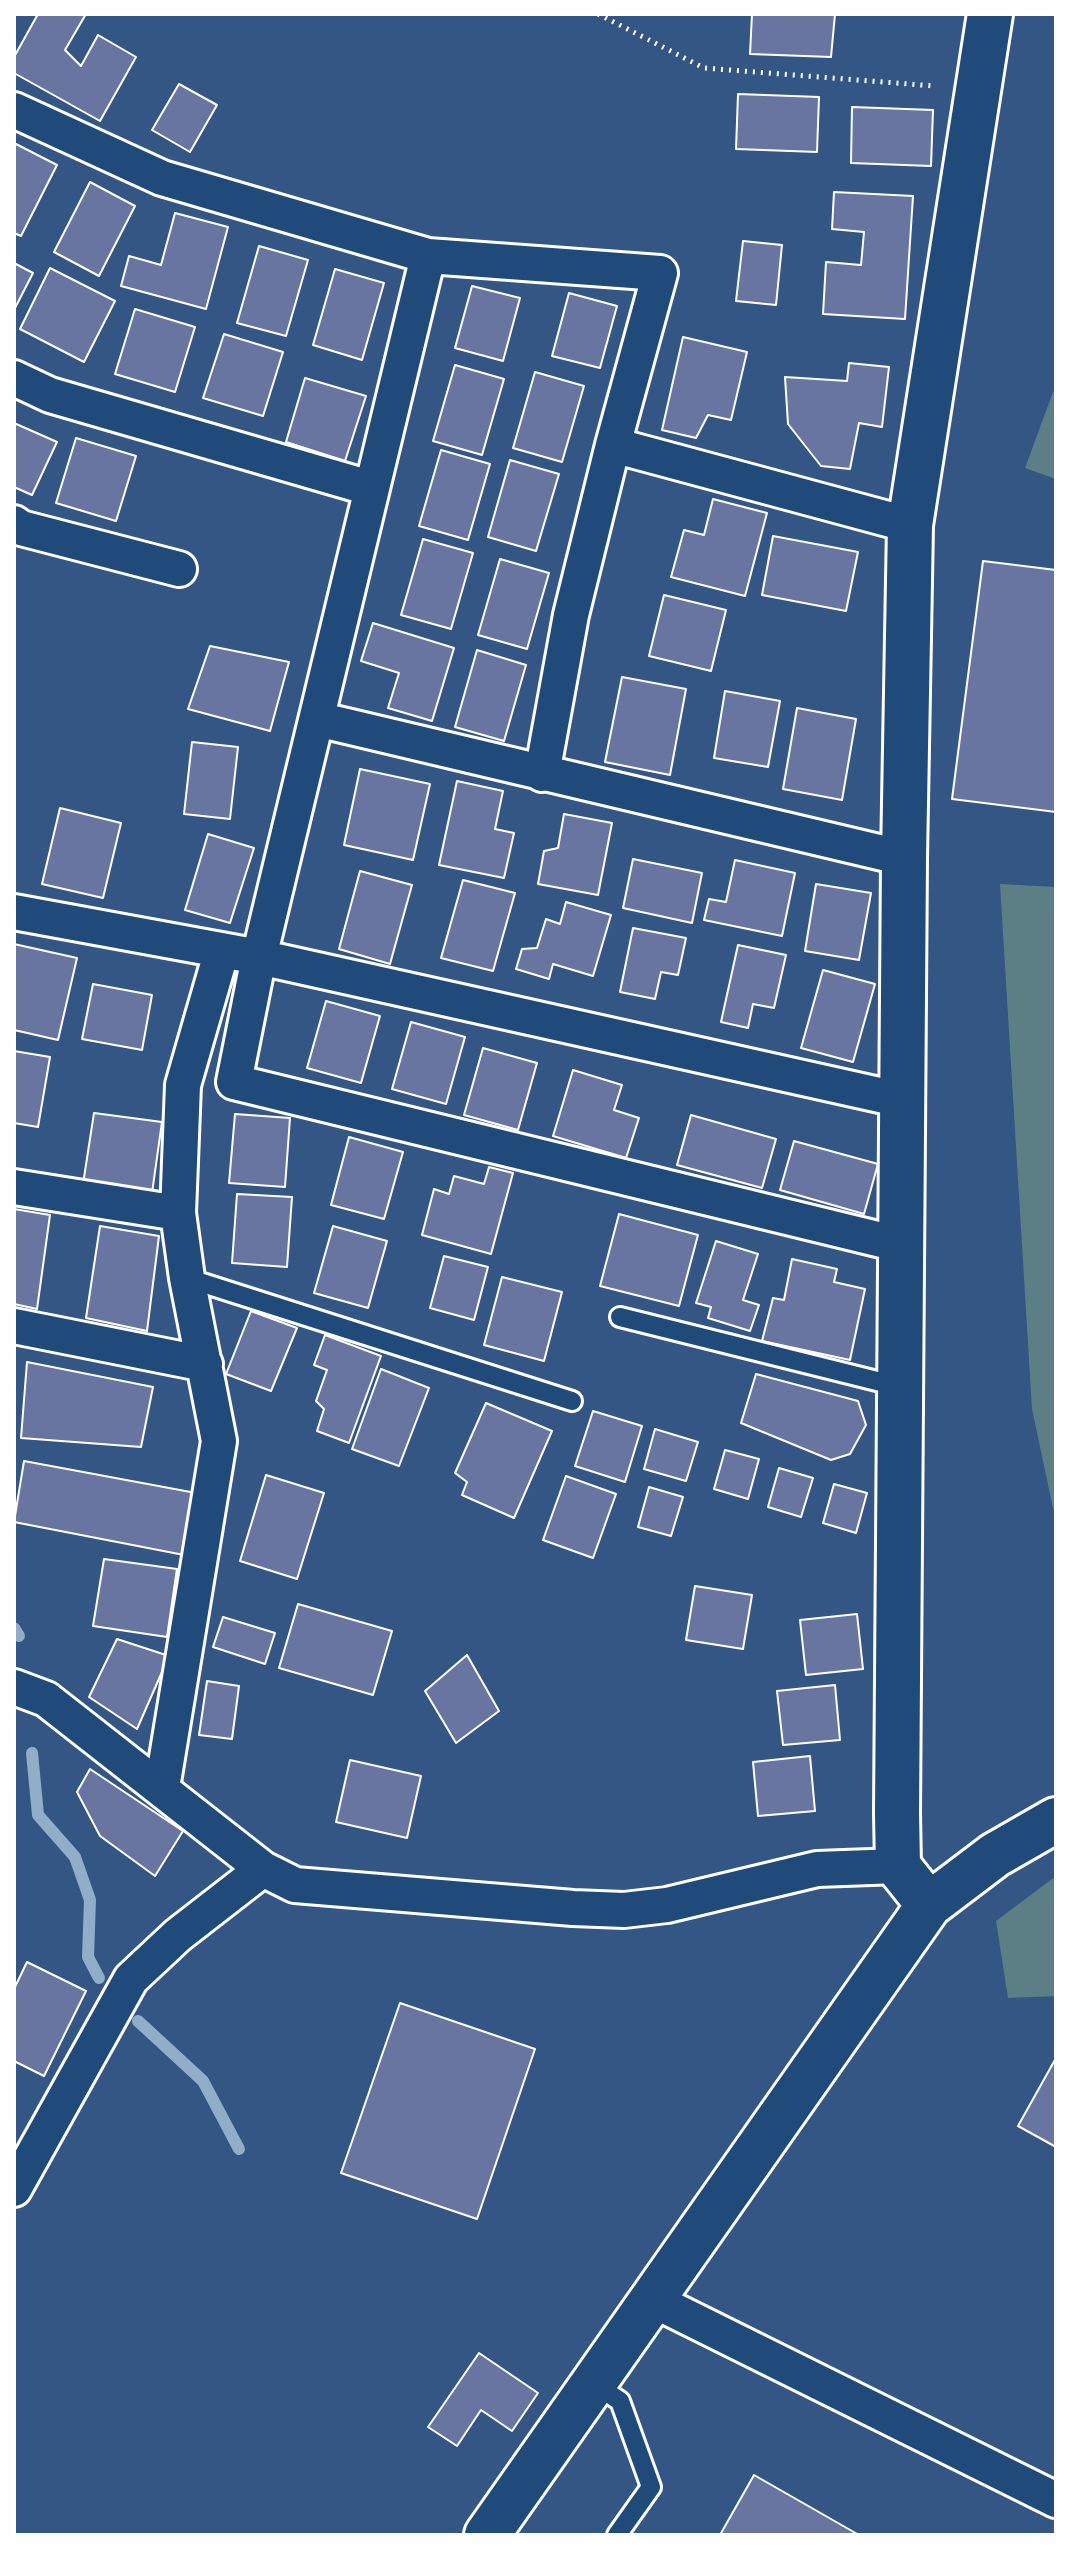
<!DOCTYPE html>
<style>
body{margin:0}
#map{position:relative;width:1070px;height:2549px;overflow:hidden;background:#345685;font-family:Mynerve,sans-serif}
canvas{display:block}
.frame{position:absolute;inset:0;border:16px solid #fff;pointer-events:none}
</style>
<div id="map">
<canvas width="1070" height="2549"></canvas>
<div class="frame"></div>
</div>
<script>
const g = document.querySelector('canvas').getContext('2d');
g.lineJoin = 'round';
function fillPath(path, color) { g.fillStyle = color; g.fill(path, 'evenodd'); }
function strokePath(path, color, width, dash) { g.strokeStyle = color; g.lineWidth = width; g.lineCap = dash ? 'butt' : 'round'; g.setLineDash(dash || []); g.stroke(path); }
fillPath(new Path2D(`
 M1056,384V479L1025,468Z
 M1000,884L1056,887V1522L1032,1409Z
 M1056,1876V1996L1008,1998L996,1921Z`), '#5b7f84');
strokePath(new Path2D(`
 M14,1628L19,1636
 M32,1753L38,1815L75,1857L90,1900L88,1957L99,1978
 M138,2021L203,2081L239,2149`), '#91aec8', 12);
const building = new Path2D(`
 M38,14H86L65,50L81,66L98,35L136,57L100,121L14,73V57Z
 M752,14H835L831,57L750,54Z
 M179,84L217,105L190,152L152,130Z
 M738,94L819,97L817,152L736,149Z
 M852,107L933,110L931,166L851,163Z
 M14,143L57,165L21,236L14,233Z
 M90,182L135,206L99,276L54,252Z
 M834,192L913,196L905,319L823,314L826,262L861,265L864,232L832,229Z
 M175,213L228,227L206,309L121,286L129,256L161,265Z
 M743,241L782,245L776,305L736,301Z
 M259,246L308,260L286,336L237,323Z
 M14,263L33,273L14,310Z
 M50,268L115,301L84,362L20,329Z
 M335,269L384,283L362,360L313,345Z
 M472,286L520,298L503,361L455,348Z
 M569,293L617,306L600,368L552,356Z
 M135,309L195,327L175,392L115,374Z
 M224,334L283,352L263,416L203,398Z
 M683,337L747,352L731,420L708,415L696,438L662,430Z
 M849,363L889,367L882,427L859,423L850,469L821,466L788,424L785,377L847,381Z
 M455,365L504,379L482,455L433,441Z
 M535,372L584,386L562,462L513,448Z
 M305,378L366,396L345,461L286,442Z
 M14,423L57,442L32,495L14,487Z
 M76,438L136,456L116,521L56,503Z
 M441,450L490,464L468,540L419,526Z
 M510,460L559,474L536,551L488,537Z
 M713,499L767,513L745,596L671,577L684,530L704,535Z
 M773,536L858,552L846,611L762,595Z
 M423,539L473,553L451,629L401,615Z
 M500,559L549,573L527,649L478,635Z
 M983,561L1056,570V812L952,799Z
 M664,595L726,610L711,671L649,656Z
 M373,623L454,648L432,721L388,708L399,673L361,661Z
 M210,646L289,662L270,731L188,709Z
 M477,650L526,665L504,741L455,727Z
 M622,677L686,689L670,775L605,762Z
 M725,691L780,701L768,767L714,758Z
 M797,708L856,719L842,800L783,789Z
 M192,742L238,747L230,819L184,814Z
 M360,769L430,784L413,860L344,845Z
 M457,781L503,791L495,829L514,833L504,878L439,865Z
 M60,808L121,823L103,898L42,884Z
 M564,814L612,823L598,895L538,884L544,851L558,848Z
 M208,834L254,848L230,923L185,910Z
 M633,859L702,873L692,923L623,908Z
 M735,860L795,873L782,936L704,920L709,899L726,902Z
 M360,871L412,885L390,964L339,949Z
 M463,880L515,893L493,971L441,958Z
 M816,884L871,893L859,960L805,951Z
 M566,902L611,915L593,976L553,964L549,979L516,969L522,949L537,948L546,919L560,924Z
 M633,928L686,938L678,975L661,972L655,999L620,992Z
 M14,944L77,958L58,1040L14,1030Z
 M738,945L786,955L774,1008L753,1004L748,1028L721,1022Z
 M823,970L875,984L853,1062L801,1048Z
 M93,984L152,995L142,1050L82,1039Z
 M326,1001L380,1016L361,1083L307,1068Z
 M411,1022L465,1037L446,1104L392,1089Z
 M483,1048L537,1063L518,1130L464,1115Z
 M14,1051L50,1057L38,1127L14,1123Z
 M573,1070L622,1085L614,1110L639,1118L626,1158L553,1136Z
 M94,1113L162,1122L152,1193L83,1184Z
 M235,1114L290,1118L285,1187L229,1183Z
 M691,1115L776,1139L762,1188L677,1165Z
 M349,1137L403,1152L384,1219L331,1205Z
 M794,1141L878,1164L864,1214L780,1190Z
 M489,1167L513,1173L491,1254L422,1235L434,1189L449,1194L454,1176L484,1184Z
 M237,1194L292,1197L287,1267L232,1263Z
 M14,1209L50,1215L37,1309L14,1304Z
 M619,1214L698,1235L679,1306L600,1286Z
 M100,1226L159,1236L147,1331L86,1318Z
 M333,1226L387,1241L368,1308L314,1293Z
 M716,1241L758,1254L743,1300L759,1305L750,1331L708,1318L711,1307L696,1303Z
 M444,1256L488,1267L474,1320L430,1308Z
 M792,1259L837,1269L834,1282L865,1289L850,1360L762,1341L773,1298L784,1300Z
 M502,1277L562,1292L544,1361L484,1345Z
 M251,1311L297,1328L271,1391L226,1374Z
 M325,1335L381,1356L349,1443L317,1431L324,1409L316,1401L327,1370L314,1365Z
 M27,1362L153,1387L141,1447L21,1438Z
 M381,1369L429,1388L399,1466L352,1449Z
 M756,1374L858,1401L866,1425L850,1454L831,1460L741,1423Z
 M486,1403L552,1431L514,1518L462,1495L467,1482L455,1473Z
 M593,1411L642,1426L625,1482L575,1466Z
 M655,1429L698,1442L686,1481L644,1469Z
 M725,1450L759,1459L748,1499L714,1489Z
 M24,1461L196,1493L184,1555L14,1522Z
 M779,1468L813,1478L801,1517L768,1507Z
 M266,1475L324,1493L297,1579L240,1561Z
 M566,1476L616,1494L593,1558L543,1540Z
 M834,1484L867,1493L856,1533L823,1523Z
 M649,1487L683,1497L671,1536L638,1527Z
 M104,1559L177,1569L167,1637L93,1626Z
 M695,1586L752,1595L743,1649L686,1640Z
 M298,1604L392,1631L373,1695L279,1668Z
 M857,1614L863,1669L806,1675L800,1620Z
 M223,1617L275,1633L265,1664L213,1647Z
 M117,1639L169,1656L137,1729L89,1697Z
 M467,1655L499,1711L456,1743L425,1691Z
 M207,1681L239,1686L232,1739L199,1735Z
 M835,1685L840,1740L783,1745L777,1691Z
 M810,1756L815,1811L758,1816L753,1762Z
 M350,1760L421,1776L407,1838L336,1822Z
 M90,1769L183,1831L155,1876L100,1836L77,1792Z
 M27,1962L86,1991L44,2076L14,2061V1989Z
 M400,2003L535,2049L477,2219L341,2173Z
 M1056,2058V2147L1018,2126Z
 M479,2353L538,2393L512,2431L481,2410L457,2446L428,2427Z
 M754,2475L859,2535H720Z`);
fillPath(building, '#6875a1');
strokePath(building, '#fff', 2);
const lane = new Path2D(`
 M187,1278L572,1401
 M620,1317L901,1387
 M593,2383L620,2401L651,2487L617,2535`);
const street = new Path2D(`
 M14,110L162,178L428,256L660,273L613,445L571,615L542,774
 M428,256L259,957L234,1082L902,1245
 M14,378L50,395L370,488
 M613,445L910,525
 M14,523L21,528L179,569
 M317,719L904,858
 M14,912L259,957L902,1100
 M14,1187L178,1213
 M14,1326L205,1364
 M14,1687L46,1699L263,1869L295,1885L573,1908L624,1910L667,1905L817,1869L898,1866
 M162,1788L219,1441L187,1278L178,1213L183,1085L222,950
 M14,2189L131,1979L178,1935L263,1869
 M653,2300L1056,2500`);
const secondary = new Path2D(`
 M929,1905L898,1866L897,1813L904,858L910,525L990,14
 M487,2535L929,1905L995,1855L1056,1820`);
strokePath(lane, '#fff', 24);
strokePath(street, '#fff', 40);
strokePath(secondary, '#fff', 50);
strokePath(new Path2D(`
 M598,14L704,68L934,86`), '#fff', 5, [2, 6]);
strokePath(lane, '#1f4a7a', 18);
strokePath(street, '#1f4a7a', 34);
strokePath(secondary, '#1f4a7a', 44);
</script>
